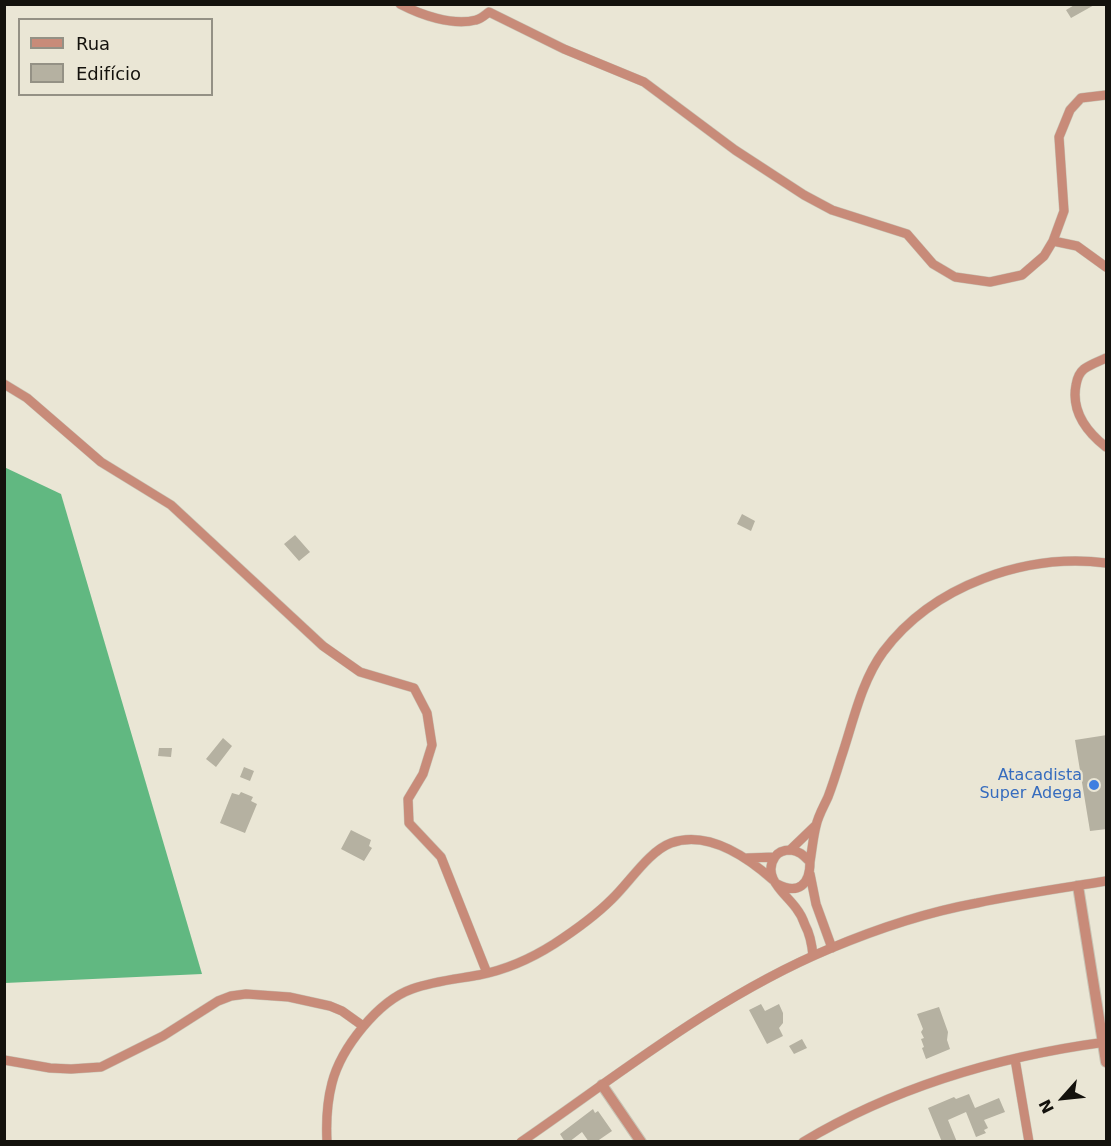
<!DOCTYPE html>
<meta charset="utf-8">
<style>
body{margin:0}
#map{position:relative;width:1111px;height:1146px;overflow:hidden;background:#eae6d5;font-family:"DejaVu Sans",sans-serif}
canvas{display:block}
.frame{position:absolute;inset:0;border:6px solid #14120d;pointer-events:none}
.legend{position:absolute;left:18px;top:18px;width:195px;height:78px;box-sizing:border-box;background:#eae6d5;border:2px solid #949185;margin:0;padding:8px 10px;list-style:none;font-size:18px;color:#14120d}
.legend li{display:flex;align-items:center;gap:12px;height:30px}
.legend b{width:30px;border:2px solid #949185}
.north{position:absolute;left:1033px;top:1068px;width:60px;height:60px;-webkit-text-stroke:4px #eae6d5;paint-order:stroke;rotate:243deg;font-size:16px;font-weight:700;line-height:24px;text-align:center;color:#14120d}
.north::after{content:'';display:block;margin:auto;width:21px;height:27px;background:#14120d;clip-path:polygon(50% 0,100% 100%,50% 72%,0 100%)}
</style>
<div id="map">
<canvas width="1111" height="1146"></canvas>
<div class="frame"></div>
<ul class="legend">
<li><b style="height:8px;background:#c88b79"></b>Rua</li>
<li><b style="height:16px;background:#b5b1a1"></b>Edifício</li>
</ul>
<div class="north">N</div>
</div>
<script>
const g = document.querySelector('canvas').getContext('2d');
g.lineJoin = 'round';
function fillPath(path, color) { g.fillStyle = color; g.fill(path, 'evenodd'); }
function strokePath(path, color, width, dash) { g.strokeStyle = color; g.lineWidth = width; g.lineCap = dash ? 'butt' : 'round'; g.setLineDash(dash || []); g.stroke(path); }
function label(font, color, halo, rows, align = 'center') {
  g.font = font + ' "DejaVu Sans",sans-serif'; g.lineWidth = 4.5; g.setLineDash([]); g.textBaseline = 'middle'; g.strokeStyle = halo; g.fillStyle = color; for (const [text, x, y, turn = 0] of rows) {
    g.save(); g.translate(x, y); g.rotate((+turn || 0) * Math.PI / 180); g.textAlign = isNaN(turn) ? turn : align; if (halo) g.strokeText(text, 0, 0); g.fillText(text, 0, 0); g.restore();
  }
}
fillPath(new Path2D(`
 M4,467L61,494L202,974L5,983Z`), '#61b881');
fillPath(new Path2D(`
 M1076,4H1096L1071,18L1066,10Z
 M742,514L755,521L751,531L737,524Z
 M295,535L310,552L299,561L284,544Z
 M1107,735V829L1090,831L1075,740Z
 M223,738L232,746L216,767L206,759Z
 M159,748H172L171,757L158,756Z
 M244,767L254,771L250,781L240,777Z
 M241,792L253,797L251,801L257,804L245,833L220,823L232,793L239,795Z
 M351,830L371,840L369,846L372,848L364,861L341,849Z
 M761,1004L765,1011L779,1004L783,1013V1023L779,1028L783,1036L767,1044L749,1010Z
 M939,1007L948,1032L947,1040L950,1049L926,1059L922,1048L924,1047L921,1039L924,1038L921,1032L923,1029L917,1014Z
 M802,1039L807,1048L794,1054L789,1046Z
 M969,1094L975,1108L999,1098L1005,1112L984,1120L988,1128L984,1130L986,1133L976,1137L966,1112L948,1120L957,1142H942L928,1108L954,1097L956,1099Z
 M593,1109L595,1113L598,1111L612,1131L596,1142H589L582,1132L569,1142H565L560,1134Z`), '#b5b1a1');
const minor = new Path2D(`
 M400,4C421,15 452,26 476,20C481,19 485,15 489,12L564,49L644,82L735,150L804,195L832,210L907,234L933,264L955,277L990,282L1022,275L1044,256L1053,241L1064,211L1059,137L1070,110L1081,98L1106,95
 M1053,241L1077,246L1106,267
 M1106,358C1100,361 1091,364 1084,369C1079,373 1077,379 1076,385C1071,411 1087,432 1106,447
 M4,384L27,398L101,462L171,505L323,646L360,672L414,688L427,713L432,745L423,774L408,799L409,823L441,857L487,973
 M790,850L816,825
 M747,858L775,857
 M810,862C812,850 813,838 816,826C818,816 824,806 828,797C833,784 837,771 841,758C853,723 861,682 883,652C933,585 1026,553 1106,563
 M810,874L816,904L832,948
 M777,884C798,895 810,885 810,862C804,856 800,851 791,850C785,850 778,852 775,857C761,877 786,894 796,908C800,913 803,919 805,925C810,934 812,945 813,956
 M1015,1059L1029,1142
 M4,1060L50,1068L71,1069L101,1067L163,1036L218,1001L231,996L246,994L289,997L330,1006L342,1011L363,1026
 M327,1142C326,1122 327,1102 332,1083C341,1048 378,1001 412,989C434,981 457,979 479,975C505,970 532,958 554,944C574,931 595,916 612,899C629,883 649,851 671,843C708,830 747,857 773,880
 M521,1142C621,1073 717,996 829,949C874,930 928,912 977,903C1020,894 1063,888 1106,881
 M803,1142C895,1087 1001,1056 1106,1042`);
const tertiary = new Path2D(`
 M1078,886L1106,1062
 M602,1085L641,1142`);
strokePath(minor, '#c8c4b5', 10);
strokePath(tertiary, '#c8c4b5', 12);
strokePath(minor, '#c88b79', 9);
strokePath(tertiary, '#c88b79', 10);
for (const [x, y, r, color] of [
 [1094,785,6,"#3f7fe0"]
]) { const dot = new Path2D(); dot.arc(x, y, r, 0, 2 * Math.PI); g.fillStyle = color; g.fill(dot); strokePath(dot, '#eae6d5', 2); }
label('16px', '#366cbe', '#eae6d5', [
 ["Atacadista",1082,776],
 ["Super Adega",1082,794]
], 'right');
</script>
